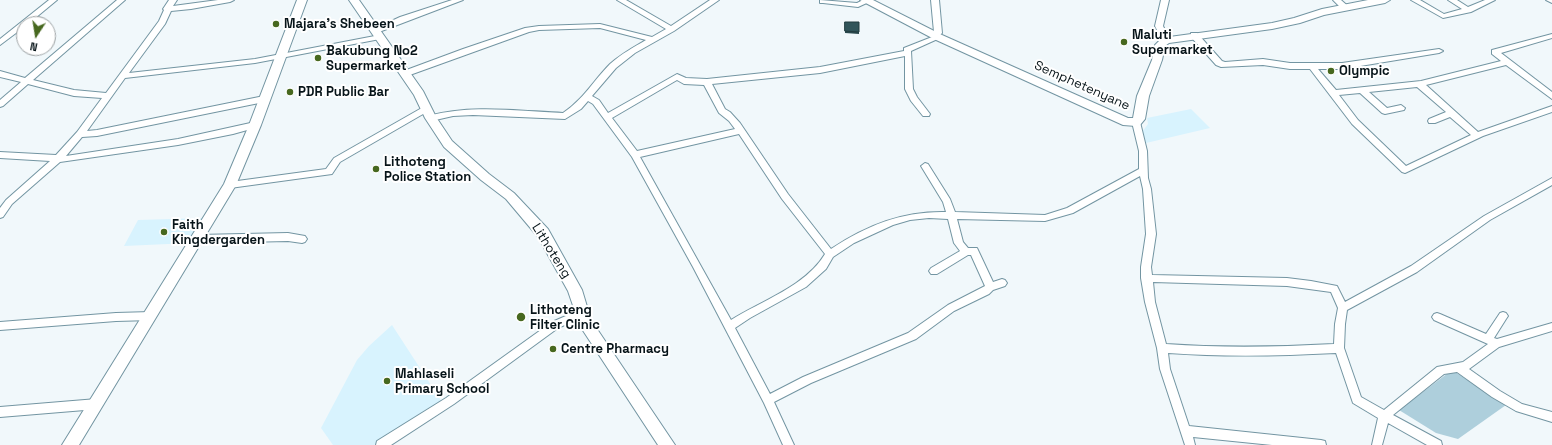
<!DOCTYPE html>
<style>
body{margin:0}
#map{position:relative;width:1552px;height:445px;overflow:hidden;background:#f1f8fb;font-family:"Space Grotesk",sans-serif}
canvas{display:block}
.north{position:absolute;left:16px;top:16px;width:40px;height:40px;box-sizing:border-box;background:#fff;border:1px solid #9ca1a3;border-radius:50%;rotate:192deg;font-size:11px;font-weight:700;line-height:16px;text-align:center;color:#071419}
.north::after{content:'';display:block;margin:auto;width:14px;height:18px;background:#47681f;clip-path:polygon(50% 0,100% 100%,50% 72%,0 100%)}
</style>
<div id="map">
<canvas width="1552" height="445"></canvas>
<div class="north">N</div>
</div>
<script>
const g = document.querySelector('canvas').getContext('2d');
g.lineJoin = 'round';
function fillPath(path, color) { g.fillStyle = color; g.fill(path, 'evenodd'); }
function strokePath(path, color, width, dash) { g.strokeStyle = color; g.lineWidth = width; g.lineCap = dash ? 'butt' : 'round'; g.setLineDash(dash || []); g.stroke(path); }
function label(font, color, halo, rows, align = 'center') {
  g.font = font + ' "Space Grotesk",sans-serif'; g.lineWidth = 4; g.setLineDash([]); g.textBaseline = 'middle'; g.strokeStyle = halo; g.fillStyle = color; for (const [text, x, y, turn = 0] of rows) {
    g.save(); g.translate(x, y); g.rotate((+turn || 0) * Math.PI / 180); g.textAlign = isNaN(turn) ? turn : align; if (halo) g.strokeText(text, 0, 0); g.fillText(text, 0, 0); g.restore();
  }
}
fillPath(new Path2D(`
 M1191,109L1210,128L1146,143L1142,132L1148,124L1147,118Z
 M204,218L190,243L124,246L138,220Z
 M392,325L442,402L418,420L374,445H333L321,428L357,360L369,346Z`), '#d8f3fe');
fillPath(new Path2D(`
 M1452,370L1506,405L1458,439L1436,433L1399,410Z`), '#aecfdc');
const minor = new Path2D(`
 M49,0H57L28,24H24V27L0,45V39Z
 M117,0H125L33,80L74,90L106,93L159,21L164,10L163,9L169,0H177L173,6L218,0H234L230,2L191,9L171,11L165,24L129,73L255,59L380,35L384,37L380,39L255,63L125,78L87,131L97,130L264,96L268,99L264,102L97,136L82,137L66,156L178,139L255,122L259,125L258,127L233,134L178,145L60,162L12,204L3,217L0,218V208L6,200L50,161L0,158V152L56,155L77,132L102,98L74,96L28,84L3,106L0,107V100L21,82L0,77V71L25,78Z
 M452,0H463L379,32H376L372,30L400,17Z
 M617,0H626L671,26L710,0H719L674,31L635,53L616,68L592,96L599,100L608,113L677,74L686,78L707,79L820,67L904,51V48L932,37L931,35L934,32L931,0H939L942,33L940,35L942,37L911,51L913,89L917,97L930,114L929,116H923L911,101L905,89V56L820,73L712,84L725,109L730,112L740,123L788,194L831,249C867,225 903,211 946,212L943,202L921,166L925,163L928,164L950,199L955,212L1045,215L1067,208L1139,169V151L1132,122L1136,119L1140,122L1147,151L1148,178L1151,189L1156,234L1151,267L1152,275L1287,278L1311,281L1337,286L1345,302L1411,266L1484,216L1552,178V185L1490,220L1417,272L1347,310L1345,324L1344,348L1361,397L1384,410L1437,367L1463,362L1488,344L1434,320L1432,317L1434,314L1437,313L1440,314L1486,334L1500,313L1503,312L1506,313L1508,316L1506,319L1494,338L1497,339L1552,323V331L1499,347L1469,369L1500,391L1522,404L1552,412V422L1516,411L1492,397L1457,372L1444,374L1393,415L1441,441L1442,445H1427L1388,423L1382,445H1372L1378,418L1353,403L1336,353C1279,356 1224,357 1168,353L1170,369L1189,426L1321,440L1325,441L1326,445H1272L1193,437L1195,445H1185L1160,369L1157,348L1145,302L1141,278V267L1146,234L1143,189L1140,176L1073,213L1045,221L957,219L963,242L968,248H977L993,282L1002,279L1005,280L1007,283L1005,286L993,290L989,294L954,311L916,339L811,383L774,402L794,445H783L764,403L693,267L632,157L593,104L588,101L581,109L565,119L473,115L453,116L431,121L427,118L428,116C471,104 519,111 563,113C583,100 594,80 610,64C621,54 634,47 646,40L600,28L539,30L529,32L407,76L404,77L400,74L401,72L463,49L525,28L539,26L600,24L652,37L666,29ZM677,80L684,84L704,85L719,113L729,121L735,129L637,151L612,118ZM739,134L782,199L825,254C806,286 761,301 731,320L640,157ZM929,218L948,219L954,243L960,251L931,268L929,271L931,274H937L968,255H971L985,286L948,305L908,333L803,377L770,394L735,328L750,318L806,287L826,269L833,257L854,243L893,225L910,220ZM1153,282L1287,286L1331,292L1338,308L1335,324L1334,344C1277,347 1223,348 1166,344L1155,302Z
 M820,0L857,3L863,0L871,1L858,7L823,3H820Z
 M1161,0H1169L1163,26L1170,40L1166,42H1163L1155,26Z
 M1333,0H1341L1350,8L1349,10H1343Z
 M1411,0H1420L1444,14L1462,9L1448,0H1457L1468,7L1485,0H1495L1471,12L1443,18Z
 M1546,0H1552V3Z
 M1191,33H1197L1222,61L1225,62L1263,59L1290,63H1342L1439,49L1443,51L1439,53L1342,69H1318L1336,90L1421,81L1501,61L1492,54V50L1552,34V38L1501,53L1552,92V99L1506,65L1426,85L1478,132L1552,106V112L1483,136L1405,173L1402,172L1352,124L1310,69H1290L1263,65L1221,67L1216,65L1191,37ZM1417,87L1446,112L1429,119L1428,121L1429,123H1435L1450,117L1471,135L1406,166L1358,120L1339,95L1360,93L1382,113L1385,114L1404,110L1405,108L1401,105L1387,108L1369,92Z
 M427,105L431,108L430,110L340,162L332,174L230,188L226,185L230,182L326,169L334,158Z
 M288,233L305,236L307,239L305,242L302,243L288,241L198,243L195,242L193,239L195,236L198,235Z
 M582,309L585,310L587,313L585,316L558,328L454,404L391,445H376L377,441L446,398L552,322Z
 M151,312L154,313L156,316L154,319L151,320L116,321L0,330V322L116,313Z
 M97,399L101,401L102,404L101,407L97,409L0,417V407Z`);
const secondary = new Path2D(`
 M297,0H307L261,125L236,185L79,445H62L224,184L249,125Z
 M349,0H359L423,91L436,117L452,141L489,174L514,193L548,229L582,290L591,320L675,445H658L580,326L568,291L538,237L506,199L481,180L444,147L425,118L414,95Z
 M860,0H873L942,35L1128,118H1133L1137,96L1152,60L1155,45L1162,38L1272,23L1294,18L1322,9L1368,0H1390L1385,3L1324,15L1300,23L1272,29L1169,43L1165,46L1162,60L1149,96L1145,119L1140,125L1136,126L1123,125L934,39Z`);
strokePath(minor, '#7395a2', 2);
strokePath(secondary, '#7395a2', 2);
fillPath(minor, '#fff');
fillPath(secondary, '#fff');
fillPath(new Path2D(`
 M845,22L859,32V34L845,33Z`), '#2a494d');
const building = new Path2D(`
 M845,22H859V32L845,31Z`);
fillPath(building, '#31555a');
strokePath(building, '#223c3f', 1);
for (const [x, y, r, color] of [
 [276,24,4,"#47681f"],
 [1124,42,4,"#47681f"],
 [318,58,4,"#47681f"],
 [1331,71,4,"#47681f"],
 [290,92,4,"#47681f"],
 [376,169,4,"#47681f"],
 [164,232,4,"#47681f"],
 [521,317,5,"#47681f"],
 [553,349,4,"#47681f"],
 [387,381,4,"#47681f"]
]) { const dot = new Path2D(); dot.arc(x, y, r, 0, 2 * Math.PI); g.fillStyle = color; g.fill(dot); strokePath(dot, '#fff', 1.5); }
label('bold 13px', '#071419', '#fff', [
 ["Majara's Shebeen",284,24],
 ["Maluti",1132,35],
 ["Supermarket",1132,50],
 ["Bakubung No2",326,51],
 ["Supermarket",326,66],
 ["Olympic",1339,71],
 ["PDR Public Bar",298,92],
 ["Lithoteng",384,162],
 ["Police Station",384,177],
 ["Faith",172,225],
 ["Kingdergarden",172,240],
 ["Lithoteng",530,310],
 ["Filter Clinic",530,325],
 ["Centre Pharmacy",561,349],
 ["Mahlaseli",395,374],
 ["Primary School",395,389]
], 'left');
label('13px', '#071419', '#fff', [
 ["Semphetenyane",1082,86,24],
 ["Lithoteng",551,251,58]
]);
</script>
